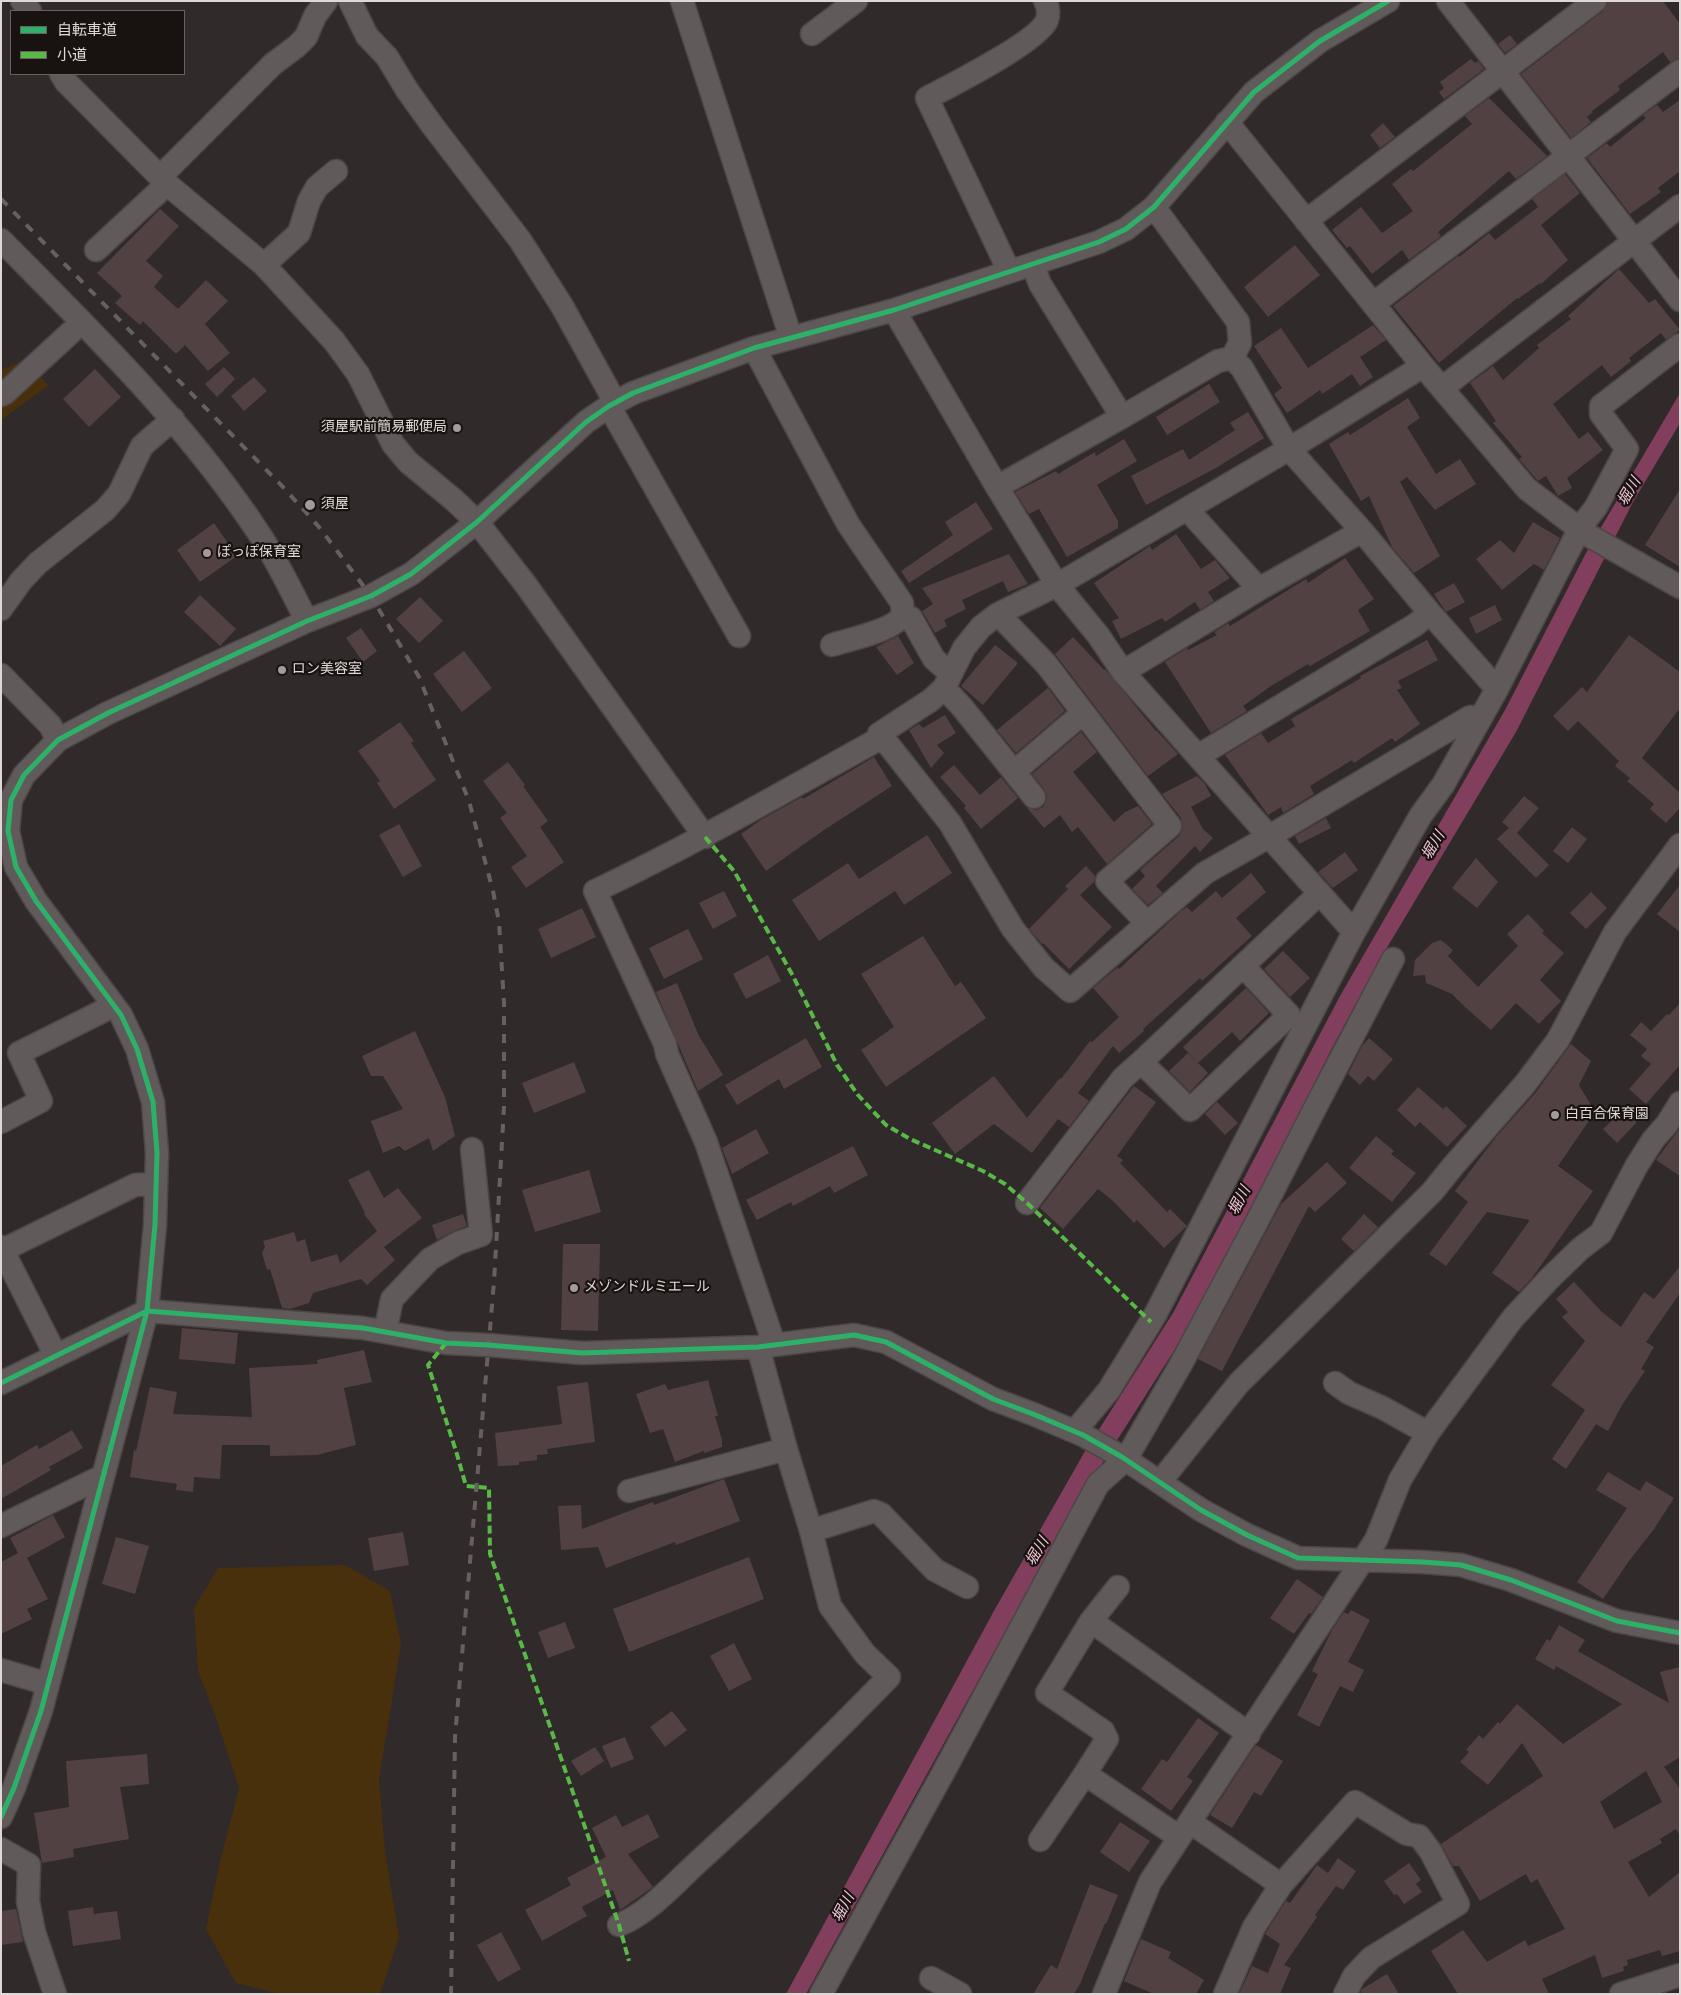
<!DOCTYPE html>
<meta charset="utf-8">
<style>
body{margin:0}
#map{position:relative;width:1681px;height:1995px;overflow:hidden;background:#302a2a;font-family:Jost,"Noto Sans JP",sans-serif}
canvas{display:block}
.frame{position:absolute;inset:0;border:2px solid #e0d8d6;pointer-events:none}
.legend{position:absolute;left:10px;top:10px;width:175px;height:65px;box-sizing:border-box;background:#181211;border:1px solid #686160;margin:0;padding:6px 9px;list-style:none;font-size:15px;color:#e0d8d6}
.legend li{display:flex;align-items:center;gap:10px;height:25px}
.legend b{width:25px;border:1px solid #686160}
</style>
<div id="map">
<canvas width="1681" height="1995"></canvas>
<div class="frame"></div>
<ul class="legend">
<li><b style="height:6px;background:#2db169"></b>自転車道</li>
<li><b style="height:6px;background:#58b947"></b>小道</li>
</ul>
</div>
<script>
const g = document.querySelector('canvas').getContext('2d');
g.lineJoin = 'round';
function fillPath(path, color) { g.fillStyle = color; g.fill(path, 'evenodd'); }
function strokePath(path, color, width, dash) { g.strokeStyle = color; g.lineWidth = width; g.lineCap = dash ? 'butt' : 'round'; g.setLineDash(dash || []); g.stroke(path); }
function label(font, color, halo, rows, align = 'center') {
  g.font = font + ' Jost,"Noto Sans JP",sans-serif'; g.lineWidth = 4.5; g.setLineDash([]); g.textBaseline = 'middle'; g.strokeStyle = halo; g.fillStyle = color; for (const [text, x, y, turn = 0] of rows) {
    g.save(); g.translate(x, y); g.rotate((+turn || 0) * Math.PI / 180); g.textAlign = isNaN(turn) ? turn : align; if (halo) g.strokeText(text, 0, 0); g.fillText(text, 0, 0); g.restore();
  }
}
fillPath(new Path2D(`
 M21,361L49,385L1,420V370Z
 M345,1565L390,1591L401,1644L379,1780L385,1851L399,1937L380,1994H280L236,1983L206,1929L220,1862L239,1788L217,1720L198,1671L194,1608L218,1568Z`), '#48300c');
fillPath(new Path2D(`
 M1680,393V423L1633,502L1516,732L1379,961L1332,1048L1263,1186L1177,1346L1100,1467L1027,1592L806,1994H786L995,1609L1084,1453L1173,1313L1340,996L1505,710L1586,553Z`), '#813f5d');
fillPath(new Path2D(`
 M1608,1H1663L1680,24V58L1670,62L1663,52L1618,86L1620,90L1592,111L1593,112L1587,117L1591,122L1571,138L1521,74L1603,11Z
 M1510,35L1517,44L1505,53L1498,44Z
 M1471,59L1475,63L1478,61L1484,69L1444,99L1439,92L1444,88L1440,82Z
 M1489,98L1547,156L1516,179L1509,171L1438,232L1441,236L1409,260L1402,250L1372,274L1350,246L1347,248L1332,230L1361,207L1382,233L1413,211L1392,184L1411,169L1413,171L1472,124L1465,116Z
 M1680,100V171L1658,188L1661,192L1630,214L1587,158L1607,143L1610,147L1646,118L1643,115L1657,105L1663,112Z
 M1383,123L1395,137L1380,148L1370,135Z
 M1565,174L1580,193L1541,225L1568,260L1541,284L1540,283L1518,299L1517,298L1439,363L1393,306L1458,256L1459,257L1489,233L1495,240L1538,207L1532,199Z
 M160,209L179,226L146,261L163,276L154,287L178,309L206,280L228,301L205,324L230,353L208,371L185,345L176,354L143,321L140,325L115,303L122,296L97,273Z
 M1295,245L1320,275L1268,317L1244,287Z
 M1619,269L1649,303L1655,299L1680,330L1666,340L1661,333L1629,358L1631,361L1611,377L1602,365L1553,404L1579,439L1588,432L1603,450L1567,478L1572,488L1558,496L1546,476L1538,481L1519,459L1522,457L1493,423L1496,421L1470,383L1493,366L1503,380L1539,348L1537,345L1571,319L1568,316Z
 M1373,325L1386,340L1360,357L1373,377L1360,386L1352,374L1322,394L1320,390L1287,413L1274,394L1282,388L1254,346L1281,328L1308,368Z
 M224,367L235,379L217,397L205,384Z
 M95,369L121,397L89,427L63,399Z
 M254,377L267,391L244,411L231,396Z
 M1209,384L1220,402L1167,435L1156,417Z
 M1408,398L1420,418L1407,427L1436,474L1460,459L1476,484L1435,510L1407,477L1400,482L1440,556L1414,573L1392,547L1369,496L1361,501L1329,444L1348,432L1350,435Z
 M1248,412L1264,438L1216,468L1146,505L1131,476L1183,449L1189,460L1235,430L1230,423Z
 M1124,439L1137,461L1097,485L1118,521V528L1067,557L1039,509L1029,514L1015,492L1056,471L1058,474L1095,452L1096,456Z
 M1680,489V567L1645,545Z
 M976,502L993,529L909,583L901,571L953,535L945,522Z
 M1533,522L1560,538L1544,570L1534,564L1502,590L1476,559L1500,540L1514,553Z
 M214,523L237,556L200,582L177,550Z
 M1176,534L1201,569L1215,560L1230,578L1208,592L1214,601L1200,610L1195,602L1165,622L1162,618L1121,639L1112,621L1119,618L1094,583L1150,546L1152,550Z
 M1009,554L1028,584L1008,592L1003,581L962,600L966,609L944,620L947,626L935,633L922,611L933,604L922,588Z
 M1345,558L1374,599L1358,610L1370,631L1310,666L1308,664L1271,686L1243,706L1247,711L1211,733L1165,662L1187,648L1188,650L1217,635L1214,632L1228,623L1230,626L1306,579L1308,583Z
 M1454,583L1465,602L1446,612L1434,594Z
 M200,595L236,629L220,646L184,612Z
 M420,597L443,621L419,643L396,619Z
 M1495,605L1502,620L1476,634L1469,618Z
 M361,628L377,651L363,662L346,638Z
 M1629,635L1680,672V708L1642,758L1680,793V808L1666,823L1650,809L1654,804L1627,781L1630,778L1615,766L1619,761L1578,721L1568,731L1553,716L1582,687L1587,692Z
 M898,636L914,663L897,675L876,647Z
 M1073,637L1104,670L1105,669L1156,731H1157L1178,754L1148,776L1055,654Z
 M1427,640L1438,660L1398,681L1402,688L1397,690L1420,724L1395,742L1392,738L1354,763L1352,760L1310,786L1314,794L1283,813L1281,807L1268,815L1225,755L1261,733L1268,743L1295,726L1291,719L1361,678L1360,676Z
 M995,645L1018,663L983,705L961,686Z
 M464,651L492,688L462,712L433,674Z
 M1048,688L1065,711L1016,753L997,730Z
 M945,715L956,733L937,745L944,753L931,768L909,730L919,724L923,728Z
 M400,722L414,741L411,743L436,780L394,809L377,783L380,781L358,751Z
 M1081,732L1097,752L1073,772L1114,822L1125,812L1138,806L1152,824L1107,864L1078,827L1072,832L1060,815L1044,828L1027,808L1036,810L1043,807L1046,801L1047,796L1044,789L1032,774Z
 M874,757L892,786L824,830L766,871L741,834L762,819L802,797L803,799Z
 M508,762L525,785L523,786L548,821L540,827L564,862L526,888L511,867L527,856L500,818L507,813L483,781Z
 M954,765L980,795L1001,777L1018,798L981,829L964,808L966,806L940,777Z
 M1197,776L1205,784L1211,796L1191,807L1203,829L1213,838L1200,852L1195,846L1156,886L1163,893L1148,905L1132,889L1145,876L1140,870L1179,836L1182,830L1181,818L1162,794Z
 M1524,796L1539,808L1517,833L1549,865L1536,878L1497,839L1509,828L1502,822Z
 M1326,818L1331,828L1299,844L1295,836Z
 M399,824L422,866L403,877L379,835Z
 M1572,827L1587,839L1568,863L1553,851Z
 M927,835L952,873L904,905L895,891L819,941L792,900L848,863L859,879Z
 M1345,852L1358,870L1333,888L1318,872Z
 M1476,858L1498,882L1477,908L1452,888Z
 M1086,866L1095,876L1094,882L1080,895L1112,927L1069,969L1043,943L1042,944L1029,929L1068,889L1065,886Z
 M1251,873L1266,892L1236,918L1252,936L1202,981L1200,978L1143,1029L1144,1031L1119,1053L1113,1046L1078,1093L1089,1101L1069,1127L1058,1119L1032,1153L994,1124L955,1154L932,1123L994,1076L1027,1118L1060,1078L1061,1079L1090,1041L1092,1042L1119,1017L1093,988L1118,967L1119,969L1181,911L1187,907L1192,912L1216,891L1222,898Z
 M1680,885V932L1657,914Z
 M724,891L737,916L713,929L699,903Z
 M1591,892L1607,908L1586,929L1570,913Z
 M582,908L596,937L551,958L538,929Z
 M1528,914L1544,931L1542,933L1564,953L1540,980L1561,1001L1539,1024L1516,1003L1491,1030L1465,1007L1452,994L1426,983L1425,975L1413,976L1415,960L1432,943L1441,940L1453,950L1448,956L1478,987L1518,946L1507,934Z
 M688,929L703,959L664,979L649,948Z
 M923,936L955,986L961,982L986,1018L886,1087L861,1050L894,1027L861,974Z
 M1283,951L1310,978L1290,997L1264,969Z
 M768,955L781,981L746,999L733,974Z
 M677,983L699,1036L723,1075L698,1091L656,992Z
 M1246,988L1269,1013L1240,1041L1232,1032L1198,1063L1183,1047Z
 M1680,1003V1065L1646,1104L1629,1089L1651,1064L1641,1056L1647,1049L1630,1035L1641,1022L1651,1031L1667,1014L1669,1015Z
 M415,1031L445,1097L455,1136L433,1151L429,1138L405,1151L399,1146L383,1153L371,1121L403,1109L383,1076H371L362,1056Z
 M806,1038L822,1067L784,1089L779,1079L737,1105L725,1085Z
 M1369,1038L1393,1059L1374,1081L1368,1076L1360,1085L1348,1074L1362,1046Z
 M1571,1044L1591,1061L1579,1085L1595,1112L1558,1166L1593,1191L1532,1278L1519,1292L1492,1273L1530,1220L1487,1212L1446,1266L1429,1254L1468,1202L1455,1191L1496,1137L1536,1092Z
 M1188,1053L1208,1073L1190,1092L1169,1071Z
 M574,1062L586,1092L534,1113L522,1083Z
 M1134,1086L1156,1102L1117,1156L1123,1160L1120,1163L1167,1212L1170,1209L1187,1226L1164,1248L1137,1220L1134,1223L1112,1200L1098,1189L1063,1229L1040,1208Z
 M1418,1087L1443,1109L1446,1106L1467,1126L1447,1147L1420,1122L1415,1127L1397,1110Z
 M1217,1102L1238,1123L1225,1135L1205,1114Z
 M1624,1109L1637,1122L1617,1143L1603,1129Z
 M1680,1128V1176L1656,1160Z
 M756,1129L769,1153L732,1174L722,1148Z
 M1376,1136L1394,1151L1391,1154L1416,1173L1392,1202L1349,1168Z
 M853,1146L868,1175L834,1193L830,1186L793,1206L791,1202L757,1220L746,1200Z
 M1327,1162L1347,1183L1315,1212L1309,1206L1222,1371L1198,1359L1281,1204Z
 M369,1170L384,1198L398,1188L422,1218L384,1247L395,1260L367,1285L361,1279L313,1293L309,1303L290,1309L282,1308L270,1269L267,1270L262,1253L265,1247L263,1241L294,1232L297,1242L305,1239L311,1262L337,1254L340,1263L377,1231L364,1214L365,1213L348,1180Z
 M589,1170L601,1212L535,1232L522,1190Z
 M463,1214L467,1226L452,1232L437,1240L432,1225Z
 M1364,1214L1378,1227L1354,1251L1341,1239Z
 M563,1244H600L598,1331L561,1330Z
 M1680,1266V1293L1646,1342L1654,1347L1641,1369L1645,1371L1622,1405L1608,1431L1596,1424L1566,1469L1552,1459L1585,1410L1551,1385L1585,1341L1562,1317L1568,1312L1556,1299L1574,1282L1602,1312L1621,1327L1644,1292L1654,1299Z
 M182,1328L238,1333L235,1364L179,1359Z
 M364,1350L372,1382L344,1388L356,1445L317,1455L270,1456V1445H222L220,1479L194,1477L193,1492L176,1490L177,1484L130,1477L134,1450L136,1451L150,1387L177,1392L173,1414L252,1417L249,1368L318,1364L317,1360Z
 M708,1380L718,1416H715L722,1440V1447L704,1453V1451L675,1462L663,1429L650,1433L636,1394L665,1384L668,1390Z
 M588,1382L595,1442L547,1449L548,1454L537,1455V1460L519,1462V1465L498,1466L495,1433L562,1424L557,1386Z
 M72,1430L83,1448L49,1467L51,1470L1,1499V1466L37,1445L39,1449Z
 M1608,1472L1640,1491L1646,1481L1674,1498L1654,1529L1629,1561L1603,1599L1577,1582L1627,1508L1596,1490Z
 M724,1479L740,1521L676,1545L675,1542L606,1568L598,1547L561,1550L558,1506L581,1505L582,1529L653,1502L654,1505Z
 M53,1515L65,1537L27,1558L48,1599L27,1609L32,1619L1,1634V1562L18,1553L10,1538Z
 M403,1532L409,1565L374,1571L368,1538Z
 M116,1537L149,1546L135,1594L102,1584Z
 M749,1557L764,1599L629,1652L613,1609Z
 M1297,1579L1323,1597L1311,1614L1309,1613L1294,1634L1270,1618Z
 M1351,1610L1370,1620L1348,1662L1364,1670L1353,1692L1340,1686L1319,1727L1297,1715L1318,1674L1312,1671L1332,1630L1344,1612L1348,1614Z
 M565,1622L575,1648L548,1658L538,1632Z
 M1559,1625L1585,1640L1578,1651L1669,1703L1660,1672L1680,1667V1757L1664,1767L1680,1789V1836L1676,1829L1660,1839L1662,1843L1628,1862L1649,1897L1680,1872V1951L1662,1956L1660,1950L1627,1960L1628,1965L1623,1967L1624,1971L1602,1978L1595,1955L1542,1979L1549,1994H1458L1431,1951L1463,1930L1487,1962L1525,1940L1528,1946L1565,1929L1537,1879L1531,1883L1526,1874L1480,1901L1459,1866H1453L1441,1844L1543,1776L1522,1743L1488,1785L1460,1762L1469,1752L1466,1750L1479,1735L1483,1739L1498,1722L1500,1724L1517,1704L1563,1744L1622,1704L1556,1666L1554,1670L1535,1659L1547,1639L1550,1641ZM1646,1771L1662,1802L1614,1829L1600,1802Z
 M734,1643L752,1679L729,1691L710,1656Z
 M672,1711L687,1730L665,1747L650,1727Z
 M1198,1718L1219,1733L1187,1777L1193,1781L1171,1811L1141,1789L1162,1759L1167,1762Z
 M625,1737L634,1759L611,1768L602,1746Z
 M1256,1745L1283,1761L1261,1796L1254,1792L1232,1828L1210,1815Z
 M595,1747L604,1761L581,1776L571,1761Z
 M147,1754L149,1784L120,1787L129,1839L73,1849L74,1857L42,1863L34,1813L69,1807L66,1761Z
 M648,1814L659,1837L628,1854L653,1887L620,1910L613,1890L582,1907L587,1916L542,1941L525,1910L571,1885L567,1878L606,1857L592,1828L616,1815L622,1827Z
 M1120,1822L1150,1841L1129,1872L1100,1852Z
 M1338,1858L1356,1871L1343,1890L1336,1886L1315,1915L1317,1917L1284,1965L1291,1968L1280,1994H1239L1252,1966L1268,1973L1280,1944L1265,1934L1286,1901L1290,1903L1317,1865L1328,1873Z
 M1409,1863L1421,1880L1416,1884L1422,1892L1404,1904L1397,1894L1394,1895L1384,1881Z
 M1090,1884L1118,1895L1106,1924L1105,1923L1080,1984L1074,1994H1033L1051,1965L1057,1969Z
 M93,1907L94,1914L117,1911L121,1939L73,1946L68,1911Z
 M16,1909L23,1942L1,1945V1911Z
 M501,1932L521,1969L498,1982L477,1945Z
 M1141,1939L1171,1952L1168,1958L1204,1980L1196,1994H1154L1124,1981Z
 M1387,1974L1399,1994H1360L1362,1989Z`), '#524143');
const minor = new Path2D(`
 M22,1L30,11
 M350,1L367,36L387,57L407,90L432,125L520,240L562,306L615,402
 M682,1L791,338
 M1448,1L1680,300
 M812,34L856,1
 M61,74L66,82L167,184L264,265L334,341L358,374L393,444L408,462L454,500L477,522L526,585L705,837
 M1227,122L1423,366L1527,489L1586,534L1680,587
 M160,177L273,64L297,46L306,37L315,16L326,1
 M1154,207L1238,322L1240,343L1232,358
 M1306,221L1595,1
 M1,240C93,333 188,425 260,535C278,562 292,593 307,621
 M96,250L167,184
 M264,265L299,233L309,201L317,187L336,171
 M1009,271L927,98C950,86 1039,41 1047,20C1049,13 1048,6 1045,1
 M1373,304L1680,71
 M894,310L997,487L1057,585L1098,635L1123,672L1354,932
 M754,348L848,524L902,603C902,607 903,612 902,615C896,630 847,640 832,645
 M1442,388L1680,206
 M1,395L5,393L81,323
 M609,406L739,636
 M1122,417L1218,361L1232,358L1242,368L1289,449L1362,531L1259,589L1187,509
 M997,487L1122,417L1040,284L1033,265
 M1,609L21,581L38,563L105,510L119,494L142,446L173,419
 M1430,613L1497,689
 M903,614L911,618L934,659L951,674
 M998,614L1046,664L1170,826L1107,881L1147,923
 M1123,672L1259,589
 M1,675L50,725L58,740
 M944,688L962,707L1034,797
 M879,739L887,743L950,823L1013,929L1044,968L1070,991L1205,873L1270,836L1470,717L1480,718
 M1198,756L1415,625L1430,613L1362,531
 M1015,771L1083,713
 M1141,1062L1320,893
 M1,1122L41,1101L19,1053L103,1011L113,1004
 M1027,1203L1123,1078L1141,1062L1190,1110L1289,1015L1243,966
 M1,1247L56,1356
 M1,1251L135,1185L156,1184
 M385,1332L392,1299L430,1259L458,1243L481,1235L472,1149
 M774,1344L706,1142L667,1054L665,1044L595,891C692,845 785,791 879,739V734L931,700L944,688L964,648L981,627L998,614L1057,585L1289,449L1423,366
 M1,1383L147,1311L363,1328L446,1343L488,1345L582,1353L758,1347L854,1335L886,1342L993,1399L1033,1414L1083,1435L1122,1457L1201,1510L1247,1535L1298,1558L1423,1562L1461,1565L1511,1580L1617,1621L1680,1633
 M1335,1383L1349,1393L1383,1408L1428,1433
 M1075,1431L1109,1390L1155,1315L1354,932L1421,815L1443,785L1497,689L1580,528L1596,507L1627,449L1601,414V406L1680,345
 M786,1449L811,1531L874,1511L881,1514L935,1570L967,1587
 M1160,1482L1239,1383L1432,1192L1454,1165L1525,1084L1558,1040L1615,932L1680,845
 M629,1491L786,1449L758,1347
 M1,1526L103,1476
 M1091,1621L1249,1734
 M1,1670L48,1684
 M1085,1774L1107,1739L1103,1731L1047,1693L1091,1621L1118,1587
 M1,1817L14,1788L41,1711L147,1311L155,1225L157,1153L153,1102L137,1049L121,1015L36,901L16,867L8,831L11,800L24,775L58,740L108,713L307,621L371,596L411,574L477,522L586,422L609,406L633,393L754,348L894,310L1099,242L1126,229L1154,207L1254,92L1320,41L1388,1
 M1190,1822L1281,1885L1254,1927L1225,1994
 M1040,1840L1085,1774L1179,1837
 M1,1849L29,1865L28,1901L34,1932L55,1994
 M1281,1885L1355,1802L1407,1834L1419,1836L1431,1852L1458,1904L1371,1958L1354,1976L1345,1994
 M619,1925C649,1913 674,1884 698,1862C764,1802 827,1741 889,1677L865,1654L830,1606L811,1531
 M931,1978L960,1994
 M821,1994L943,1773L1098,1484L1126,1459L1181,1364L1262,1212L1314,1110L1393,959
 M1104,1994L1150,1882L1376,1540L1400,1480L1428,1433L1513,1318L1549,1279L1580,1249L1601,1233L1637,1165L1653,1140L1667,1124L1680,1103
 M1621,1994L1680,1975`);
strokePath(minor, '#4c4746', 25);
strokePath(minor, '#605b5a', 22);
strokePath(new Path2D(`
 M1,199L283,487L319,527L371,596L419,677L469,801L493,891L499,922L504,1003V1107L494,1282L455,1737L451,1994`), '#666161', 4, [9, 9]);
strokePath(new Path2D(`
 M705,837L734,871L793,976L837,1065L858,1095L886,1125L910,1139L983,1171L1005,1184L1027,1203L1151,1322
 M446,1343L428,1365L456,1451L466,1486L489,1488L490,1554L619,1925L629,1961`), '#58b947', 4, [8, 4]);
strokePath(new Path2D(`
 M1,1383L147,1311L363,1328L446,1343L488,1345L582,1353L758,1347L854,1335L886,1342L993,1399L1033,1414L1083,1435L1122,1457L1201,1510L1247,1535L1298,1558L1423,1562L1461,1565L1511,1580L1617,1621L1680,1633
 M1,1817L14,1788L41,1711L147,1311L155,1225L157,1153L153,1102L137,1049L121,1015L36,901L16,867L8,831L11,800L24,775L58,740L108,713L307,621L371,596L411,574L477,522L586,422L609,406L633,393L754,348L894,310L1099,242L1126,229L1154,207L1254,92L1320,41L1388,1`), '#2db169', 5);
for (const [x, y, r, color] of [
 [457,428,5,"#a29b9a"],
 [310,505,6,"#a29b9a"],
 [207,553,5,"#a29b9a"],
 [282,670,5,"#a29b9a"],
 [1555,1115,5,"#a29b9a"],
 [574,1288,5,"#a29b9a"]
]) { const dot = new Path2D(); dot.arc(x, y, r, 0, 2 * Math.PI); g.fillStyle = color; g.fill(dot); strokePath(dot, '#181211', 2); }
label('14px', '#e0d8d6', '#181211', [
 ["須屋駅前簡易郵便局",447,428,"right"],
 ["須屋",321,505],
 ["ぽっぽ保育室",217,553],
 ["ロン美容室",292,670],
 ["白百合保育園",1565,1115],
 ["メゾンドルミエール",584,1288]
], 'left');
label('italic 15px', '#f5c9da', '#181211', [
 ["堀川",1630,492,-59],
 ["堀川",1434,846,-59],
 ["堀川",1240,1201,-62],
 ["堀川",1038,1552,-59],
 ["堀川",844,1908,-62]
]);
</script>
